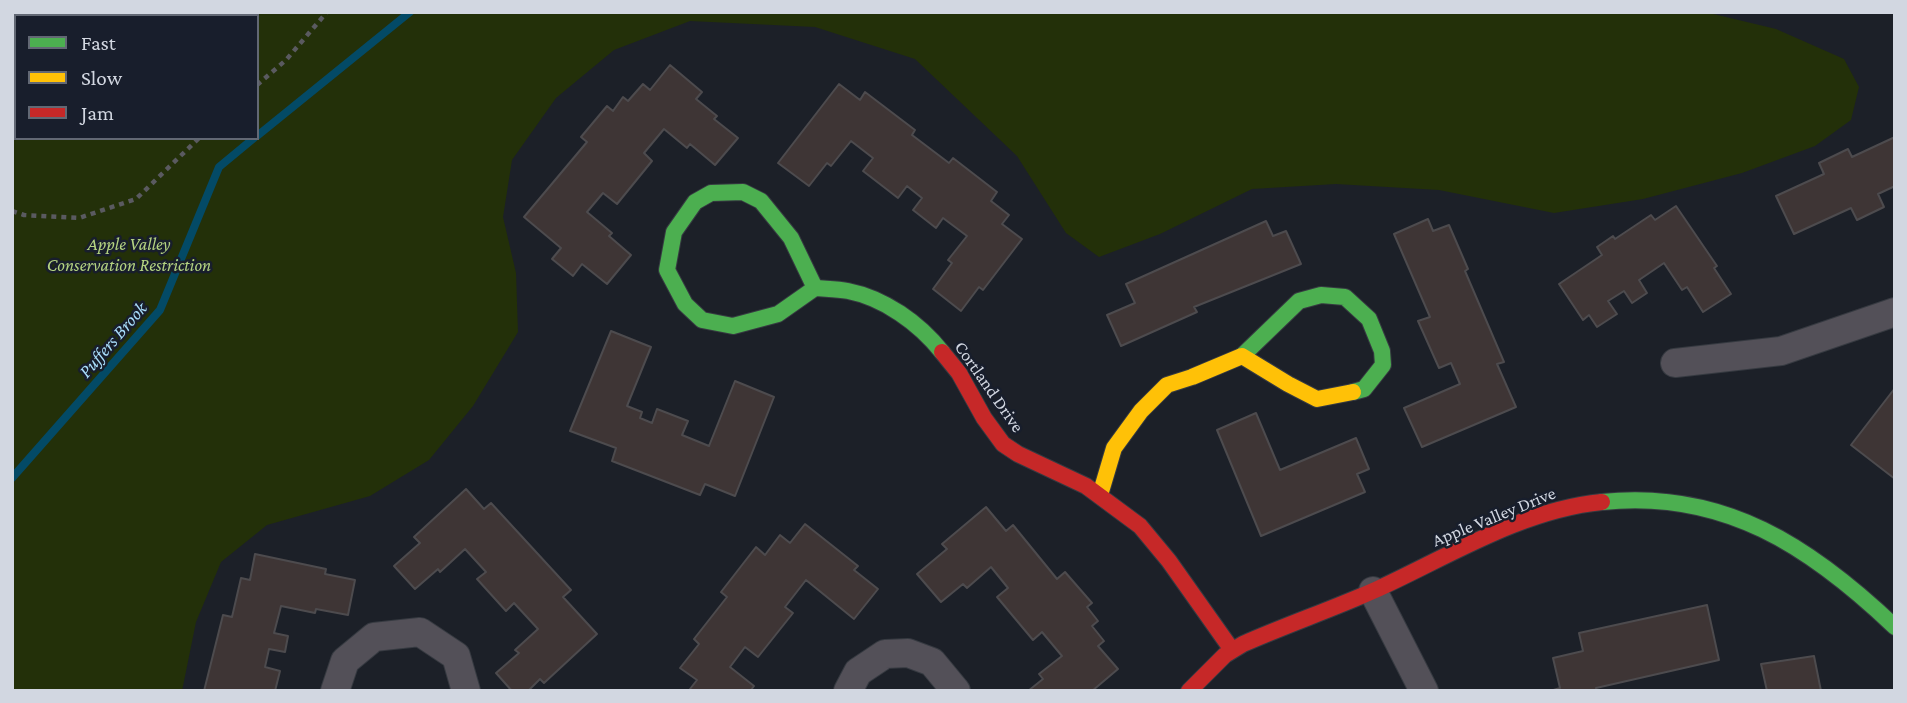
<!DOCTYPE html>
<style>
body{margin:0}
#map{position:relative;width:1907px;height:703px;overflow:hidden;background:#1c2028;font-family:"Crimson Pro",serif}
canvas{display:block}
.frame{position:absolute;inset:0;border:14px solid #d2d7e1;pointer-events:none}
.legend{position:absolute;left:14px;top:14px;width:245px;height:126px;box-sizing:border-box;background:#181e2c;border:2px solid #626874;margin:0;padding:9px 12px;list-style:none;font-size:21px;color:#d2d7e1}
.legend li{display:flex;align-items:center;gap:14px;height:35px}
.legend b{width:35px;border:2px solid #626874}
</style>
<div id="map">
<canvas width="1907" height="703"></canvas>
<div class="frame"></div>
<ul class="legend">
<li><b style="height:9px;background:#4caf50"></b>Fast</li>
<li><b style="height:9px;background:#ffc107"></b>Slow</li>
<li><b style="height:9px;background:#c62828"></b>Jam</li>
</ul>
</div>
<script>
const g = document.querySelector('canvas').getContext('2d');
g.lineJoin = 'round';
function fillPath(path, color) { g.fillStyle = color; g.fill(path, 'evenodd'); }
function strokePath(path, color, width, dash) { g.strokeStyle = color; g.lineWidth = width; g.lineCap = dash ? 'butt' : 'round'; g.setLineDash(dash || []); g.stroke(path); }
function label(font, color, halo, rows, align = 'center') {
  g.font = font + ' "Crimson Pro",serif'; g.lineWidth = 5; g.setLineDash([]); g.textBaseline = 'middle'; g.strokeStyle = halo; g.fillStyle = color; for (const [text, x, y, turn = 0] of rows) {
    g.save(); g.translate(x, y); g.rotate((+turn || 0) * Math.PI / 180); g.textAlign = isNaN(turn) ? turn : align; if (halo) g.strokeText(text, 0, 0); g.fillText(text, 0, 0); g.restore();
  }
}
fillPath(new Path2D(`
 M12,12H1705L1776,29L1844,59L1859,87L1851,120L1815,146L1742,173L1643,199L1554,213L1439,190L1336,184L1252,189L1160,234L1099,257L1066,233L1017,156L915,59L815,27L690,21L614,50L556,98L512,160L503,217L516,273L518,332L473,406L429,460L370,496L267,525L221,562L196,622L182,691H12ZM16,16H257V138H16Z`), '#233009');
strokePath(new Path2D(`
 M257,136L410,12
 M12,478L160,310L219,167L254,138`), '#034a66', 8);
const building = new Path2D(`
 M670,65L702,92L696,99L717,116L714,119L738,138L715,165L690,144L687,148L664,129L644,153L652,161L617,204L603,193L587,212L612,233L609,236L631,255L607,284L582,264L573,276L552,259L561,248L524,217L587,142L581,137L607,106L613,111L623,97L628,101L643,84L650,90Z
 M839,84L860,100L865,92L915,130L912,135L949,163L953,158L997,192L991,201L1009,215L1002,224L1022,239L983,290L979,287L961,311L933,289L952,263L948,260L967,236L943,218L936,228L913,210L922,198L907,186L898,198L863,171L873,158L851,141L831,166L827,163L809,186L778,163Z
 M1895,137V186L1878,194L1884,207L1857,220L1851,208L1794,234L1776,196L1824,174L1819,163L1848,149L1852,157Z
 M1676,206L1717,266L1714,268L1731,294L1703,312L1687,287L1682,290L1664,263L1639,280L1647,293L1632,303L1624,291L1608,301L1617,314L1597,327L1589,315L1583,320L1559,284L1602,255L1597,247L1613,236L1615,239L1651,215L1655,220Z
 M1428,219L1433,231L1449,225L1468,269L1465,271L1504,362L1497,364L1516,407L1422,447L1404,408L1460,384L1451,363L1439,368L1418,321L1430,317L1394,234Z
 M1266,221L1273,236L1286,231L1301,264L1194,307L1197,312L1121,346L1107,315L1135,303L1126,284Z
 M611,331L651,347L627,406L642,412L640,418L652,423L657,409L688,421L682,435L709,446L735,381L774,397L735,496L705,484L700,495L612,461L616,448L570,431Z
 M1895,388V479L1851,445Z
 M1256,413L1280,470L1356,438L1369,469L1357,474L1365,492L1261,536L1217,430Z
 M466,489L484,509L491,503L571,590L563,597L597,634L544,683L540,679L528,691H512L496,673L519,653L515,650L538,629L514,603L506,611L477,579L486,572L465,549L440,572L438,569L415,589L394,566L420,543L414,537Z
 M986,507L1006,531L1013,525L1057,579L1065,572L1092,603L1087,607L1098,621L1092,626L1104,641L1098,646L1118,669L1092,691H1028L1043,679L1039,674L1062,656L1042,632L1033,640L997,597L1008,588L991,567L967,588L963,584L941,602L917,574L947,549L942,544Z
 M805,524L858,566L854,570L878,589L854,619L806,580L785,607L793,613L758,657L745,647L730,667L754,686L751,690L752,691H692L690,689L697,680L680,668L699,644L694,639L727,597L721,592L756,547L765,555L780,535L790,543Z
 M255,554L326,569L325,574L355,580L348,615L316,609L315,613L281,606L274,633L288,636L285,652L269,649L265,667L280,671L275,691H204L223,615L232,617L241,578L250,580Z
 M1707,605L1719,660L1596,688L1597,691H1550L1560,688L1553,658L1583,651L1579,633Z
 M1814,656L1821,691H1767L1761,664Z`);
fillPath(building, '#3e3535');
strokePath(building, '#4d4b4e', 2);
const street = new Path2D(`
 M1675,363L1781,351L1895,312
 M1373,591L1424,691
 M335,691L345,661L374,637L420,632L456,656L466,691
 M848,691L858,672L885,654L908,653L932,662L956,691`);
const fast = new Path2D(`
 M815,288L778,314L733,326L702,320L685,304L667,270L674,232L695,202L711,193L743,192L761,201L791,238L815,288C826,289 837,289 848,291C884,298 919,323 942,352
 M1242,356L1299,301L1321,295L1345,297L1369,319L1382,351L1383,365L1364,389L1353,392
 M1602,502C1724,489 1811,547 1895,627`);
const slow = new Path2D(`
 M1100,495L1114,448L1141,411L1167,385L1192,377L1242,356L1288,384L1317,399L1353,392`);
const jam = new Path2D(`
 M942,352L959,373L984,418L1003,444L1018,454L1086,486L1140,526L1169,561L1232,650
 M1189,691L1225,655L1243,644C1286,625 1330,610 1373,591C1446,558 1520,510 1602,502`);
strokePath(street, '#363a41', 30);
strokePath(fast, '#363a41', 18);
strokePath(slow, '#363a41', 18);
strokePath(jam, '#363a41', 18);
strokePath(new Path2D(`
 M257,85L286,60L327,12
 M12,211L24,215L79,218L136,199L199,138`), '#5a5a60', 4.5, [5, 5]);
strokePath(street, '#535058', 28);
strokePath(fast, '#4caf50', 16);
strokePath(slow, '#ffc107', 16);
strokePath(jam, '#c62828', 16);
label('italic 18px', '#b4d381', '#181e2c', [
 ["Apple Valley",129,244],
 ["Conservation Restriction",129,265]
]);
label('18px', '#d2d7e1', '#181e2c', [
 ["Cortland Drive",989,387,55],
 ["Apple Valley Drive",1494,517,-22]
]);
label('italic 19px', '#a8dcf9', '#181e2c', [
 ["Puffers Brook",113,340,-49]
]);
</script>
